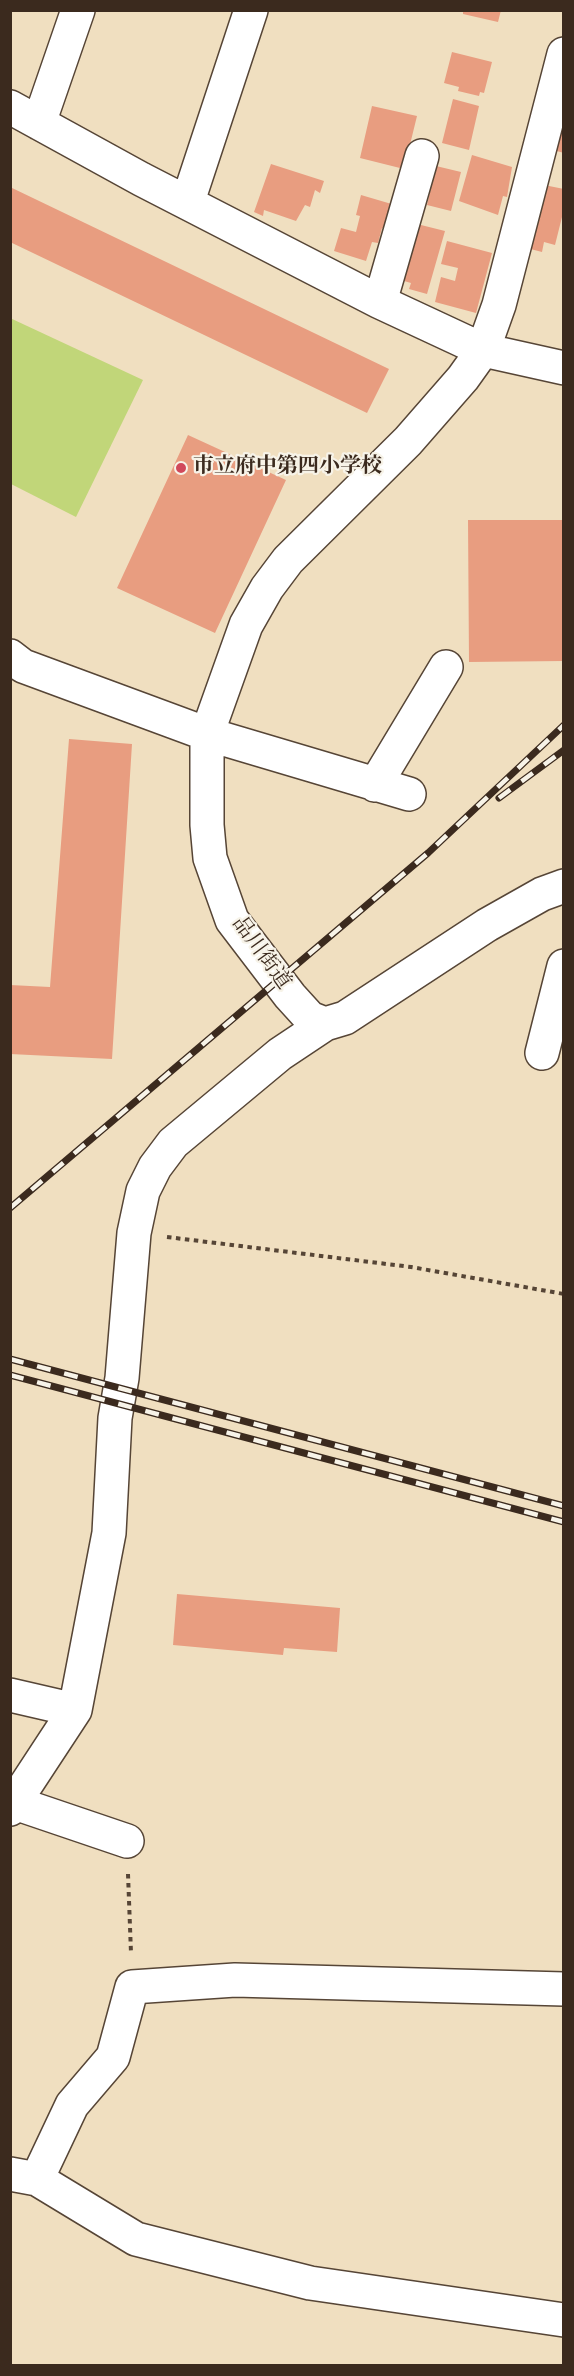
<!DOCTYPE html>
<meta charset="utf-8">
<style>
body{margin:0}
#map{position:relative;width:574px;height:2376px;overflow:hidden;background:#f0dfc0;font-family:Vollkorn,serif}
canvas{display:block}
.frame{position:absolute;inset:0;border:12px solid #3b2a1e;pointer-events:none}
</style>
<div id="map">
<canvas width="574" height="2376"></canvas>
<div class="frame"></div>
</div>
<script>
const g = document.querySelector('canvas').getContext('2d');
g.lineJoin = 'round';
function fillPath(path, color) { g.fillStyle = color; g.fill(path, 'evenodd'); }
function strokePath(path, color, width, dash) { g.strokeStyle = color; g.lineWidth = width; g.lineCap = dash ? 'butt' : 'round'; g.setLineDash(dash || []); g.stroke(path); }
function label(font, color, halo, rows, align = 'center') {
  g.font = font + ' Vollkorn,"Noto Serif JP",serif'; g.lineWidth = 4.5; g.setLineDash([]); g.textBaseline = 'middle'; g.strokeStyle = halo; g.fillStyle = color; for (const [text, x, y, turn = 0] of rows) {
    g.save(); g.translate(x, y); g.rotate((+turn || 0) * Math.PI / 180); g.textAlign = isNaN(turn) ? turn : align; if (halo) g.strokeText(text, 0, 0); g.fillText(text, 0, 0); g.restore();
  }
}
fillPath(new Path2D(`
 M10,318L143,380L76,517L11,484Z`), '#c1d679');
fillPath(new Path2D(`
 M463,10H501L498,22L463,14Z
 M452,52L492,62L484,93L480,92L479,96L458,91L459,87L444,83Z
 M453,99L479,106L469,150L442,143Z
 M372,106L417,116L404,169L360,158Z
 M564,114V153L542,147Z
 M472,155L512,167L507,197L503,196L498,215L459,201Z
 M271,164L324,181L320,193L315,190L310,207L305,205L296,221L264,210L263,216L254,212Z
 M436,166L461,172L451,211L427,205Z
 M539,184L564,189V209L555,245L544,242L542,252L519,246Z
 M10,187L389,369L367,413L10,242Z
 M361,195L395,205L388,230L382,228L378,243L372,242L366,261L334,251L341,228L356,232L360,216L356,215Z
 M417,224L445,231L427,294L409,289L411,283L404,281Z
 M447,241L492,253L476,313L435,302L441,277L455,281L458,268L441,264Z
 M188,435L286,480L215,633L117,588Z
 M468,520H564V661L469,662Z
 M69,739L132,744L112,1059L10,1054V985L50,987Z
 M177,1594L340,1608L337,1652L284,1648L283,1655L173,1645Z`), '#e89d80');
const minor = new Path2D(`
 M564,54L499,305L483,350L463,378L408,441L288,560L267,588L246,625L207,734V825L210,858L232,920L290,996L310,1018L325,1024L345,1018L487,925L542,894L564,886
 M10,107L141,179L380,302L483,350L564,368
 M39,123L78,10
 M188,201L251,10
 M380,302L422,156
 M10,656L23,666L207,734L409,794
 M375,785L446,667
 M542,1053L564,966
 M10,1695L75,1710
 M15,1803L127,1841
 M10,1809L75,1710L109,1533L115,1418L122,1378L134,1233L143,1191L155,1167L173,1143L280,1054L325,1024
 M10,2174L37,2179L136,2239L310,2283L564,2320
 M37,2179L72,2105L113,2057L132,1987L235,1980L564,1989`);
strokePath(minor, '#564536', 36);
strokePath(new Path2D(`
 M167,1237L411,1267L564,1294
 M128,1874L131,1953`), '#564536', 4, [4.5, 4.5]);
strokePath(minor, '#fff', 33);
const rail = new Path2D(`
 M499,798L564,750
 M10,1208L428,853L564,725
 M10,1359L564,1506
 M10,1375L564,1522`);
strokePath(rail, '#3b2a1e', 7);
strokePath(rail, '#f7f3e8', 4.5, [14]);
for (const [x, y, r, color] of [
 [181,468,6,"#d1495b"]
]) { const dot = new Path2D(); dot.arc(x, y, r, 0, 2 * Math.PI); g.fillStyle = color; g.fill(dot); strokePath(dot, '#f7f3e8', 2); }
label('bold 21px', '#3b2a1e', '#f7f3e8', [
 ["市立府中第四小学校",193,468]
], 'left');
label('21px', '#3b2a1e', '#f7f3e8', [
 ["品川街道",260,954,54]
]);
</script>
